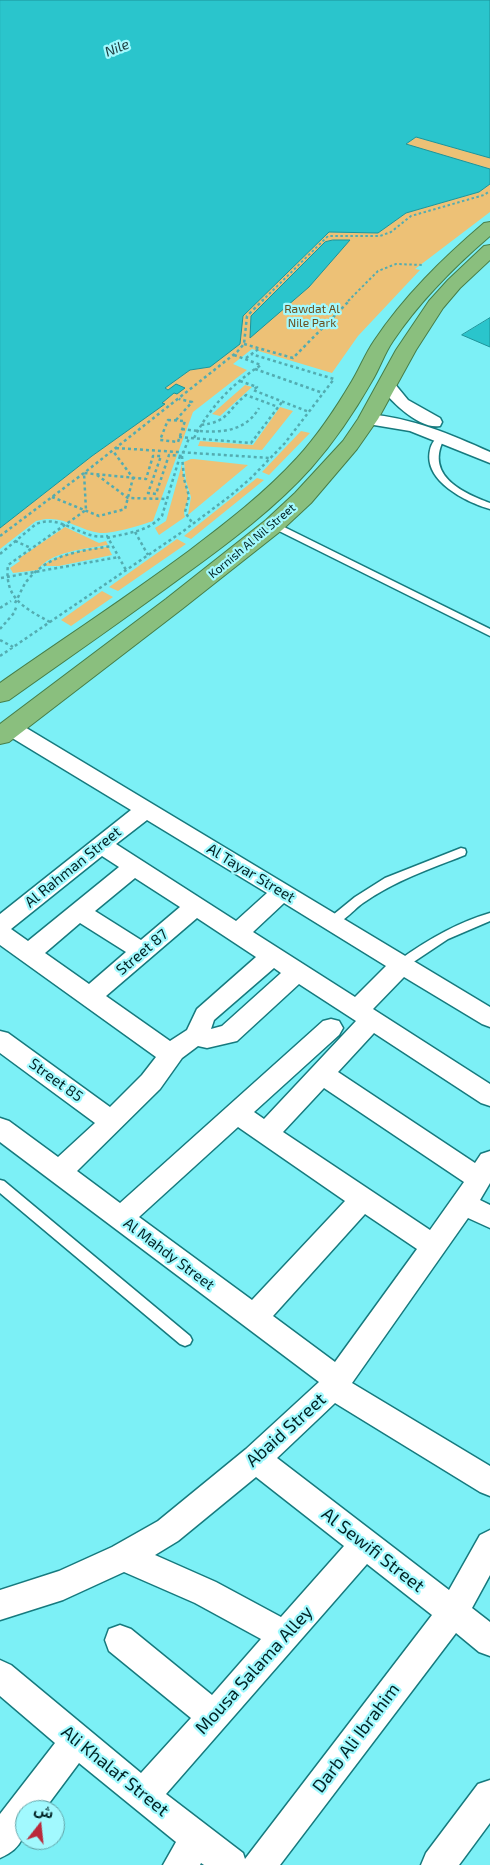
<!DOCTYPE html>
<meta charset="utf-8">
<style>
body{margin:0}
#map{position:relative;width:490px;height:1865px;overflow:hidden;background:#7cf0f6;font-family:"Exo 2","Noto Sans Arabic",sans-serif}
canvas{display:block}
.north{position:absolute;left:15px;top:1800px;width:50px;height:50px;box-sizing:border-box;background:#a2f9fe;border:1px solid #61a3a7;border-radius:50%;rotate:16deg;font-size:14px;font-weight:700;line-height:20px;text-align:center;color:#002325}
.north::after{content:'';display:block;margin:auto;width:18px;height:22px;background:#ba293b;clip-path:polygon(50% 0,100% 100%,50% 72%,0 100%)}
</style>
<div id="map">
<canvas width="490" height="1865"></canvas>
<div class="north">ش</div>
</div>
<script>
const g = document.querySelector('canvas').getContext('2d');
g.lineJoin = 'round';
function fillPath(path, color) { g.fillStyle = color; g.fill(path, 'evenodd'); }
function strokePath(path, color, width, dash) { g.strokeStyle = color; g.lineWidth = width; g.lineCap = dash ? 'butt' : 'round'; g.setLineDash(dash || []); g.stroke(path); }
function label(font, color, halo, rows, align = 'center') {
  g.font = font + ' "Exo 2",sans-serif'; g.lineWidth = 4.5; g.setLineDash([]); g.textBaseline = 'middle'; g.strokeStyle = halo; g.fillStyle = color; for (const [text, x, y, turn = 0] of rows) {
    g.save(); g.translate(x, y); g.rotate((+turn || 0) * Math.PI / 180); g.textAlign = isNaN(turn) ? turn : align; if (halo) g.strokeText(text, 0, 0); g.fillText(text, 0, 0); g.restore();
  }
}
fillPath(new Path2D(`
 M416,137L490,158V169L405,145Z
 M490,184V212L415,269L420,270L358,336L332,373L252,349L233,364L247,370L193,412L153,521C142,525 112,534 100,533C78,530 62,513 36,521L0,549V528L92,456L164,404L162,403L174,393L164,388L190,370L210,367L243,316L329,232L378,233L406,213L479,192Z
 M245,385L252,387L220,416L212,414Z
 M280,407L293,411L262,450L198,446L200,441L253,445Z
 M301,431L310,433L269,475L262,472Z
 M191,459H194L248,465L188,515L191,497L186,481L184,462Z
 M182,464C182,476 188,486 188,497C188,505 182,510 185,517L159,535L155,528L166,521Z
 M257,478L264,480L191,539L184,536Z
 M65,527L99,543L106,541L108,545C89,548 48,552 38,570L13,573L10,568L20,561L18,559Z
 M177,539L186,544L118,591L109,587Z
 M108,547L112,555L59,566H42C61,553 86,549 108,547Z
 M102,591L113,597L71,626L61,620Z`), '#edc176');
const water = new Path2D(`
 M0,0H490V158L416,137L406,144L490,169V184L479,192L406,213L378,233L329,232L243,316L240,344L210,367L190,370L165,388L168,390L176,384L185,388L177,394L174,393L162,403L165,404L92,456L0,528Z
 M333,240H350L309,287L250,338L251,316L325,242Z
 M490,318V347L462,335Z`);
fillPath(water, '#2ac5cc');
strokePath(water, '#1d949a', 1);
const service = new Path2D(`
 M441,434L445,437C424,474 460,492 490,503V509C466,502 423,481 430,450C431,444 436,437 441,434Z
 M274,522L490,629V636L271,527V523Z
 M461,848L465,849L466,852L465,855C430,869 394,881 363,903C354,909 339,928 328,925L326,922L328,919L355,897L385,878Z
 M490,913V921L448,939L406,967H398L396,964L398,961C427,940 456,923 490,913Z
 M0,1180L4,1181L190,1336L192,1340L190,1344L185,1346L180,1344L0,1193Z`);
const minor = new Path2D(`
 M388,381L394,383L408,400L440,418L442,422L440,426C420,430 390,401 380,386L382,383Z
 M368,414C412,418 450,434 490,452V463L410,431L362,423L360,419L362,415Z
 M11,721L18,723L490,1007V1027L482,1024L404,977L373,1009L490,1084V1106L481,1103L374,1033L338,1072L475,1163L481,1154L490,1151V1183L480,1200L490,1205V1228L468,1218L352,1383L490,1466V1496L480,1492L335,1403L277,1458L449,1590L480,1535L490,1530V1575L472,1608L490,1622V1656L479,1652L456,1633L280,1865H204L201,1863L200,1865H163L176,1842L79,1763L44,1810H25C25,1834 25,1847 0,1858V1814L55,1743L0,1696V1660L11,1665L141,1773L191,1718L109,1651L105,1640L109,1629L120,1625L131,1629L212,1695L261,1639L195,1603L124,1572L63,1600L0,1620V1590L59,1571L112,1547L158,1521L246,1449L319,1382L0,1142V1118L9,1121L58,1157L95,1123L0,1053V1031L8,1033L110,1107L142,1075L156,1057L0,945V914L131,810L4,733L1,728L4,723ZM147,820L267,893L236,921L116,844ZM102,856L119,867L28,941L11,929ZM135,878L180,907L141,940L95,911ZM284,903L386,966L355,997L253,932ZM197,918L256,957L197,1009L187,1030L170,1041L106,996ZM80,923L126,952L89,984L45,953ZM274,968L281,973L222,1026L211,1029L214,1020ZM299,984L356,1021L264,1119L254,1112L339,1035L343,1028L339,1021L331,1019L323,1021L120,1203L77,1171L160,1089L182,1058L198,1046L207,1048L237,1041ZM324,1088L464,1182L430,1230L283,1132ZM238,1127L345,1201L252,1300L139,1217ZM365,1214L417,1249L335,1362L273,1316ZM256,1477L344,1546L281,1617L216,1582L155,1555L178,1541ZM367,1564L432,1615L245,1859L243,1853L166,1794Z
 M490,1780V1823L459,1865H421L426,1853L478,1784Z`);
const trunk = new Path2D(`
 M490,222V236C454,267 420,301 393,341C384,354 380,368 372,381C355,411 334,442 311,468C275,508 231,541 187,573C129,616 68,658 9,700L0,702V683C63,639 127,597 189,551C227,522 265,493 297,458C318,435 336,408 352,381C360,368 365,354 374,341C404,296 442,259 484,223Z
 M490,245V260L460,288L443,308L416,350L378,419L357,449L311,503L282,530L182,609L9,742L0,744V724L166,599L266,520L295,493L343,441L358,419L396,350L429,301L448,280L484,246Z`);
strokePath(service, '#167a7e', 3);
strokePath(minor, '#167a7e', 3);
strokePath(trunk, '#467e49', 2);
strokePath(new Path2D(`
 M262,301L328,236H380L391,232L411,216L484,195L490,191
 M348,301L378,271L396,264L423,265`), '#53acb1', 2, [2.5, 2.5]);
strokePath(new Path2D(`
 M244,344L293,358L350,300
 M246,358L260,348
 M255,369L323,393
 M240,381L257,387L253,390L309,412
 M168,420L185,421L178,442L160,440Z
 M176,420L192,402L179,399
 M201,425C229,422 227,410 246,395L278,407
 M182,429C211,433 243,436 259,408
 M179,437L251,443L282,402
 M194,438C210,407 232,384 261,365L234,355
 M116,448L270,458
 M182,456L184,479L189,496L185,512L193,524
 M97,475L128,498L167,499
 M52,497L99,516L125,509L133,478L113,451
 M135,532L148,555
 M0,536L84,473L237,352L244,344L247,316L263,300
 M107,538C127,533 148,532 162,516L180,456
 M15,541L31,548
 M0,554L36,524C61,513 83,541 107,536L126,570
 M1,578L119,557
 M15,603C19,596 22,588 26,582C48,554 79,551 112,546
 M0,608L11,601
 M50,622C24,608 4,598 8,565L86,510L84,473L146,479L153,456H161L148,493L156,494L169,455L182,456L189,438
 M0,629L14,613L17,605
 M0,640L13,647
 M0,656L182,532L230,496L251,478L285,443L334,379L251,354`), '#53acb1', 2.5, [3, 3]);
fillPath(service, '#fff');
fillPath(minor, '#fff');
fillPath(trunk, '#8abf7e');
label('12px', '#6a5021', '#a2f9fe', [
 ["Rawdat Al",312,309],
 ["Nile Park",312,323]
]);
label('12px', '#002325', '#a2f9fe', [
 ["Kornish Al Nil Street",252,541,-40]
]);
label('italic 14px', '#1a383a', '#a2f9fe', [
 ["Nile",117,48,-22]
]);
label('15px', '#002325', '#a2f9fe', [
 ["Al Rahman Street",73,867,-39],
 ["Al Tayar Street",251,873,31],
 ["Street 87",142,952,-40],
 ["Street 85",56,1080,36],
 ["Al Mahdy Street",169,1254,37]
]);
label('18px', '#002325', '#a2f9fe', [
 ["Abaid Street",286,1430,-42],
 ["Al Sewifi Street",373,1550,38],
 ["Mousa Salama Alley",254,1670,-48],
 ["Darb Ali Ibrahim",356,1738,-53],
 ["Ali Khalaf Street",115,1771,39]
]);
</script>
